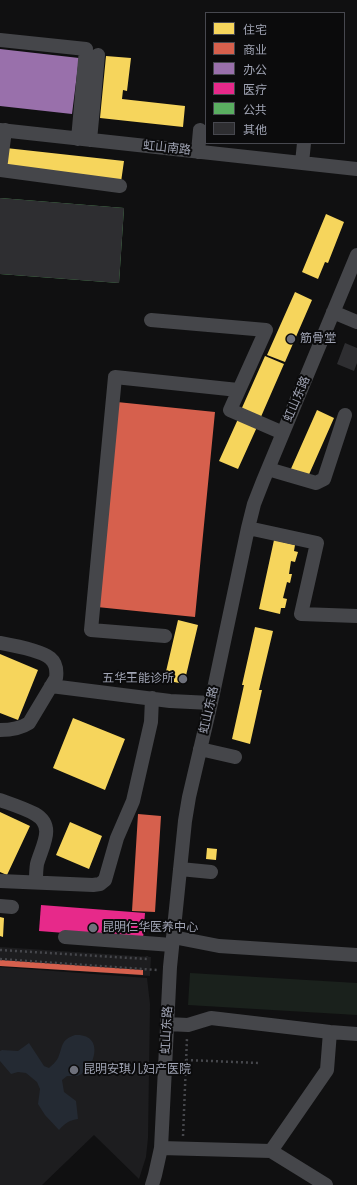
<!DOCTYPE html>
<meta charset="utf-8">
<style>
body{margin:0}
#map{position:relative;width:357px;height:1185px;overflow:hidden;background:#101011;font-family:Rubik,"Noto Sans SC",sans-serif}
canvas{display:block}
.legend{position:absolute;left:205px;top:12px;width:140px;height:132px;box-sizing:border-box;background:#0b0b0c;border:1px solid #47484f;margin:0;padding:5px 7px;list-style:none;font-size:12px;color:#a0a4b4}
.legend li{display:flex;align-items:center;gap:8px;height:20px}
.legend b{width:20px;border:1px solid #47484f}
</style>
<div id="map">
<canvas width="357" height="1185"></canvas>
<ul class="legend">
<li><b style="height:11px;background:#f6d55c"></b>住宅</li>
<li><b style="height:11px;background:#d6604d"></b>商业</li>
<li><b style="height:11px;background:#9970ab"></b>办公</li>
<li><b style="height:11px;background:#e7298a"></b>医疗</li>
<li><b style="height:11px;background:#5aae61"></b>公共</li>
<li><b style="height:11px;background:#2e2e31"></b>其他</li>
</ul>
</div>
<script>
const g = document.querySelector('canvas').getContext('2d');
g.lineJoin = 'round';
function fillPath(path, color) { g.fillStyle = color; g.fill(path, 'evenodd'); }
function strokePath(path, color, width, dash) { g.strokeStyle = color; g.lineWidth = width; g.lineCap = dash ? 'butt' : 'round'; g.setLineDash(dash || []); g.stroke(path); }
function label(font, color, halo, rows, align = 'center') {
  g.font = font + ' Rubik,"Noto Sans SC",sans-serif'; g.lineWidth = 4; g.setLineDash([]); g.textBaseline = 'middle'; g.strokeStyle = halo; g.fillStyle = color; for (const [text, x, y, turn = 0] of rows) {
    g.save(); g.translate(x, y); g.rotate((+turn || 0) * Math.PI / 180); g.textAlign = isNaN(turn) ? turn : align; if (halo) g.strokeText(text, 0, 0); g.fillText(text, 0, 0); g.restore();
  }
}
fillPath(new Path2D(`
 M0,947L151,957L150,976L0,966Z
 M0,967L147,978L150,1004L148,1138L146,1157L139,1179L94,1135L42,1185H0Z`), '#1d1d1f');
fillPath(new Path2D(`
 M190,973L357,983V1015L188,1005Z`), '#1a211c');
fillPath(new Path2D(`
 M75,1035C106,1033 95,1071 77,1076C74,1076 70,1076 67,1076L62,1080L64,1092L76,1101L78,1119C70,1120 65,1123 59,1130L45,1115L38,1104L40,1089L37,1082L26,1073L18,1072L11,1074L0,1061V1051L2,1050L18,1051L29,1043L44,1066L49,1068C52,1065 56,1062 58,1058C63,1047 60,1040 75,1035Z`), '#242a33');
fillPath(new Path2D(`
 M106,56L131,58L127,91L123,90L122,99L185,106L183,127L100,118Z
 M6,148L124,161L121,182L4,168Z
 M326,214L344,222L328,263L325,262L318,279L302,272Z
 M295,292L312,300L285,362L267,355Z
 M265,356L284,364L260,419L241,410Z
 M317,410L334,418L307,479L290,471Z
 M238,419L257,427L238,469L219,461Z
 M274,540L295,545L294,551L298,552L295,562L291,561L289,574H292L290,583L287,582L283,598L287,599L285,608H281L280,614L259,609Z
 M178,620L198,625L184,684L164,680Z
 M255,627L273,631L259,690H262L250,744L232,739L244,685H242Z
 M0,654L38,670L18,720L0,713Z
 M73,718L125,739L105,790L53,768Z
 M0,812L30,826L7,875L0,872Z
 M70,822L102,836L89,869L56,855Z
 M207,848L217,849L216,860L206,859Z
 M0,917L4,918L3,937L0,936Z`), '#f6d55c');
fillPath(new Path2D(`
 M117,402L215,412L195,617L97,607Z
 M138,814L161,816L155,912L132,911Z
 M0,960L143,970V975L0,966Z`), '#d6604d');
fillPath(new Path2D(`
 M0,49L79,58L72,114L0,106Z`), '#9970ab');
fillPath(new Path2D(`
 M41,905L145,913L143,939L39,931Z`), '#e7298a');
fillPath(new Path2D(`
 M0,198L124,208L119,283L0,274Z`), '#5aae61');
fillPath(new Path2D(`
 M0,198L124,208L119,283L0,274Z
 M345,343L357,348V363L354,371L337,364Z`), '#2e2e31');
strokePath(new Path2D(`
 M0,950L147,959V956
 M0,959L157,970
 M186,1060L259,1063
 M183,1136L187,1038`), '#46474c', 2.5, [2, 3]);
strokePath(new Path2D(`
 M0,40L86,49L78,139
 M0,130L357,169
 M90,140L98,55
 M198,152L200,130
 M302,163L304,143
 M0,169L5,130
 M0,170L120,186
 M333,312L357,322
 M151,320L266,330L230,410L283,433
 M268,469L316,483L324,479L345,415
 M248,528L317,543L301,614L357,616
 M165,636L91,630L115,377L238,390
 M0,643C11,645 41,651 50,658C56,663 57,671 56,678L29,723C20,729 11,730 0,730
 M51,686L170,701L211,703
 M200,749L235,757
 M0,800C11,804 24,808 35,814C56,826 42,846 37,864C36,870 36,876 36,882
 M180,869L211,872
 M0,881L93,885L100,884L105,880L117,838L133,801L151,722L152,698
 M0,906L12,907
 M65,937L172,945
 M173,937L219,946L357,955
 M167,1024L188,1025L211,1018L330,1032L357,1034
 M161,1148L271,1151L326,1185
 M271,1151L327,1070L330,1032
 M152,1185L155,1175L161,1148L170,967L185,821L189,797L211,703L248,528L254,504L263,481L357,255`), '#45464a', 14);
for (const [x, y, r, color] of [
 [291,339,5,"#6e707b"],
 [183,679,5,"#6e707b"],
 [93,928,5,"#6e707b"],
 [74,1070,5,"#6e707b"]
]) { const dot = new Path2D(); dot.arc(x, y, r, 0, 2 * Math.PI); g.fillStyle = color; g.fill(dot); strokePath(dot, '#0b0b0c', 1.5); }
label('12px', '#a0a4b4', '#0b0b0c', [
 ["虹山南路",167,148,6],
 ["虹山东路",297,399,-67],
 ["虹山东路",209,710,-77],
 ["虹山东路",167,1030,-87]
]);
label('12px', '#a0a4b4', '#0b0b0c', [
 ["筋骨堂",300,339],
 ["五华王能诊所",174,679,"right"],
 ["昆明仁华医养中心",102,928],
 ["昆明安琪儿妇产医院",83,1070]
], 'left');
</script>
